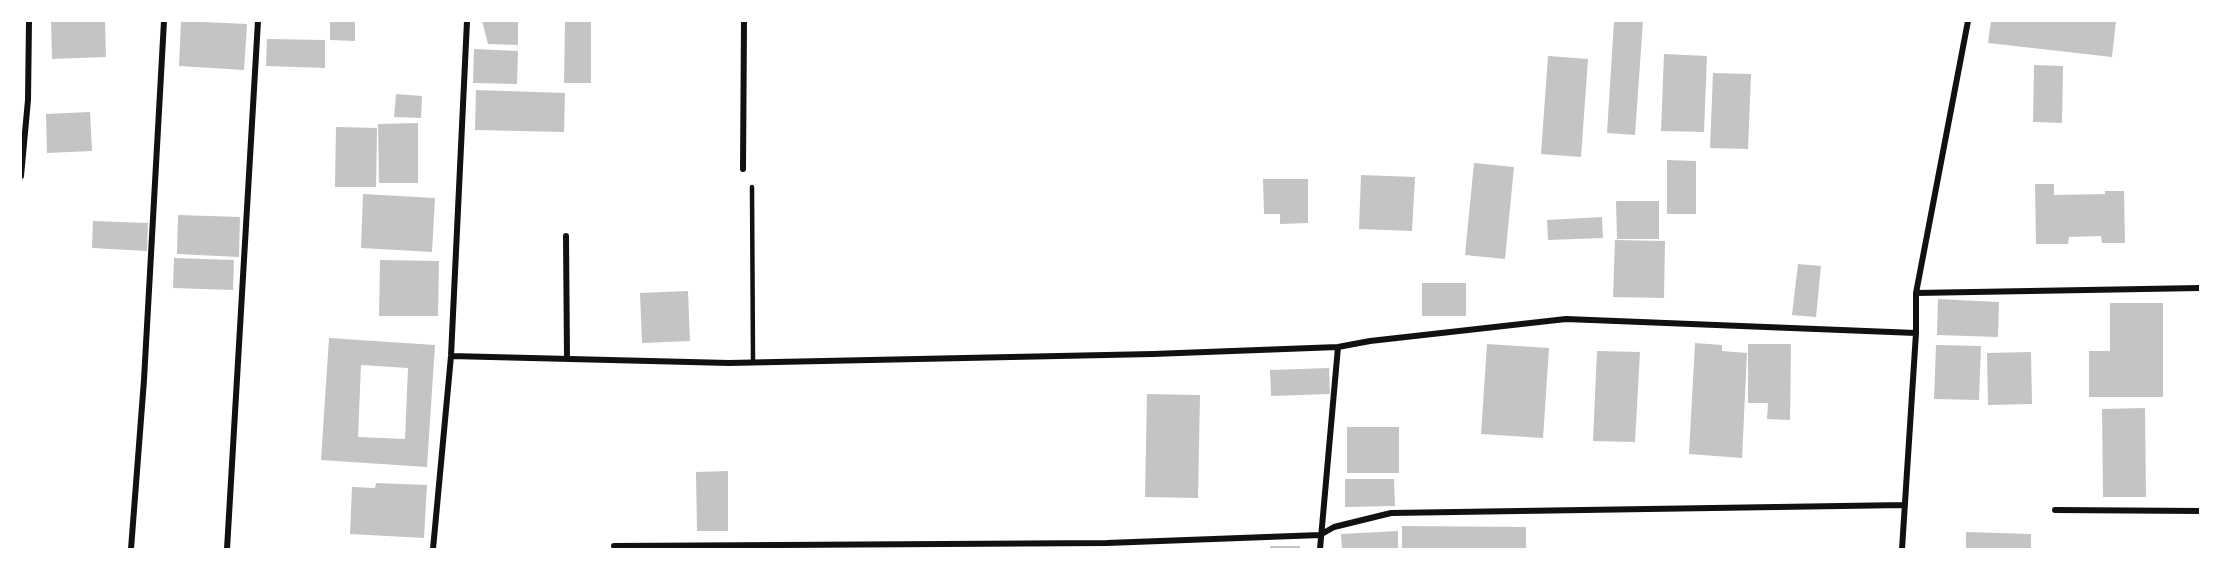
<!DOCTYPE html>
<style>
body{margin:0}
#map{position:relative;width:2221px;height:570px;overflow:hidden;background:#fff;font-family:"Crimson Pro",serif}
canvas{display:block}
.frame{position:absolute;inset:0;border:22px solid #fff;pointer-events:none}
</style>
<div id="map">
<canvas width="2221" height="570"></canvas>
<div class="frame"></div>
</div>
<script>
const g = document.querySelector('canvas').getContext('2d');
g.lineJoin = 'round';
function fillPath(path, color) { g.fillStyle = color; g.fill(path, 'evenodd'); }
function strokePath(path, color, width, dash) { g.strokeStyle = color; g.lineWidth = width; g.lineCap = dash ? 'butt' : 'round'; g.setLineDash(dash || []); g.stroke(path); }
fillPath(new Path2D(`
 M51,21H105L106,57L52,59Z
 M181,21L247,24L244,70L179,66Z
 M330,21H355V41L330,40Z
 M482,21H518V45L488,44Z
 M565,21H591V83H564Z
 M1614,21H1643L1635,135L1607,133Z
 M1991,21H2116L2112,57L1988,43Z
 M267,39L325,40V68L266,66Z
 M474,49L518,51L517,84L473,83Z
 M1664,54L1707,56L1704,132L1661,131Z
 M1548,56L1588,59L1581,157L1541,154Z
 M2034,65L2063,66L2062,123L2033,122Z
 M1713,73L1751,74L1748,149L1710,148Z
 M476,90L565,93L564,132L475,130Z
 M396,94L422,96L421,118L394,117Z
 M90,112L92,151L47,153L46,114Z
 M418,123V183H379L378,124Z
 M336,127L377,128L376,187H335Z
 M1667,160L1696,161V214H1667Z
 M1474,163L1514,167L1505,259L1465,255Z
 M1361,175L1415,177L1412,231L1359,229Z
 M1263,179H1308V223L1280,224V214H1264Z
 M2035,184H2054V195L2105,194V191H2124L2125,243H2102L2101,236L2069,237L2068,244H2036Z
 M363,194L435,198L432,252L361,248Z
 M1616,201H1659V239H1617Z
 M178,215L240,217L239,257L177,254Z
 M1602,217L1603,238L1548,240L1547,220Z
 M93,221L148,223L147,251L92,248Z
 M1615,240L1665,241L1664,298L1613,297Z
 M174,258L234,260L233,290L173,288Z
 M380,260L439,261L438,316H379Z
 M1798,264L1821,266L1816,317L1792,315Z
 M1422,283H1466V316H1422Z
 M688,291L690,341L642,343L640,293Z
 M1938,299L1999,302L1998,337L1937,335Z
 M2110,303H2163V397H2089V351H2110Z
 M329,338L435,345L427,467L321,460ZM361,365L408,368L405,439L358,437Z
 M1695,343L1722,345V351L1747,353L1742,458L1689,454Z
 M1487,344L1549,348L1543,438L1481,434Z
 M1748,344H1791L1790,420L1767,419L1768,403H1748Z
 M1936,345L1981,346L1979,400L1934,399Z
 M1597,351L1640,352L1635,442L1593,441Z
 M2031,352L2032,404L1988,405L1987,353Z
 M1329,368L1330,394L1271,396L1270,370Z
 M1147,394L1200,395L1198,498L1145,497Z
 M2145,408L2146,497H2103L2102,409Z
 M1347,427H1399V473H1347Z
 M728,471V531H697L696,472Z
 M1345,479H1394L1395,506L1345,507Z
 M376,483L427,485L424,538L350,534L352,487L375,488Z
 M1402,526L1526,527V549H1402Z
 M1398,531V549H1342L1341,534Z
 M1966,532L2031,534V549H1966Z
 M1270,546H1300V549H1270Z`), '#c4c4c4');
strokePath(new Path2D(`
 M752,187L753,362`), '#111', 4.5);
strokePath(new Path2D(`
 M743,169L744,21
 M21,176L28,100L29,21
 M566,236L567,358
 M1916,293L2200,288
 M451,356L729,363L1153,354L1338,347L1370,341L1566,319L1916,333
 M2055,510L2200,511
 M614,546L1107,543L1320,535L1334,527L1391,513L1905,505
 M131,549L144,380L164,21
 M227,549L258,21
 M433,549L451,356L467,21
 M1320,549L1338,347
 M1902,549L1916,333V293L1968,21`), '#111', 6);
</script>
